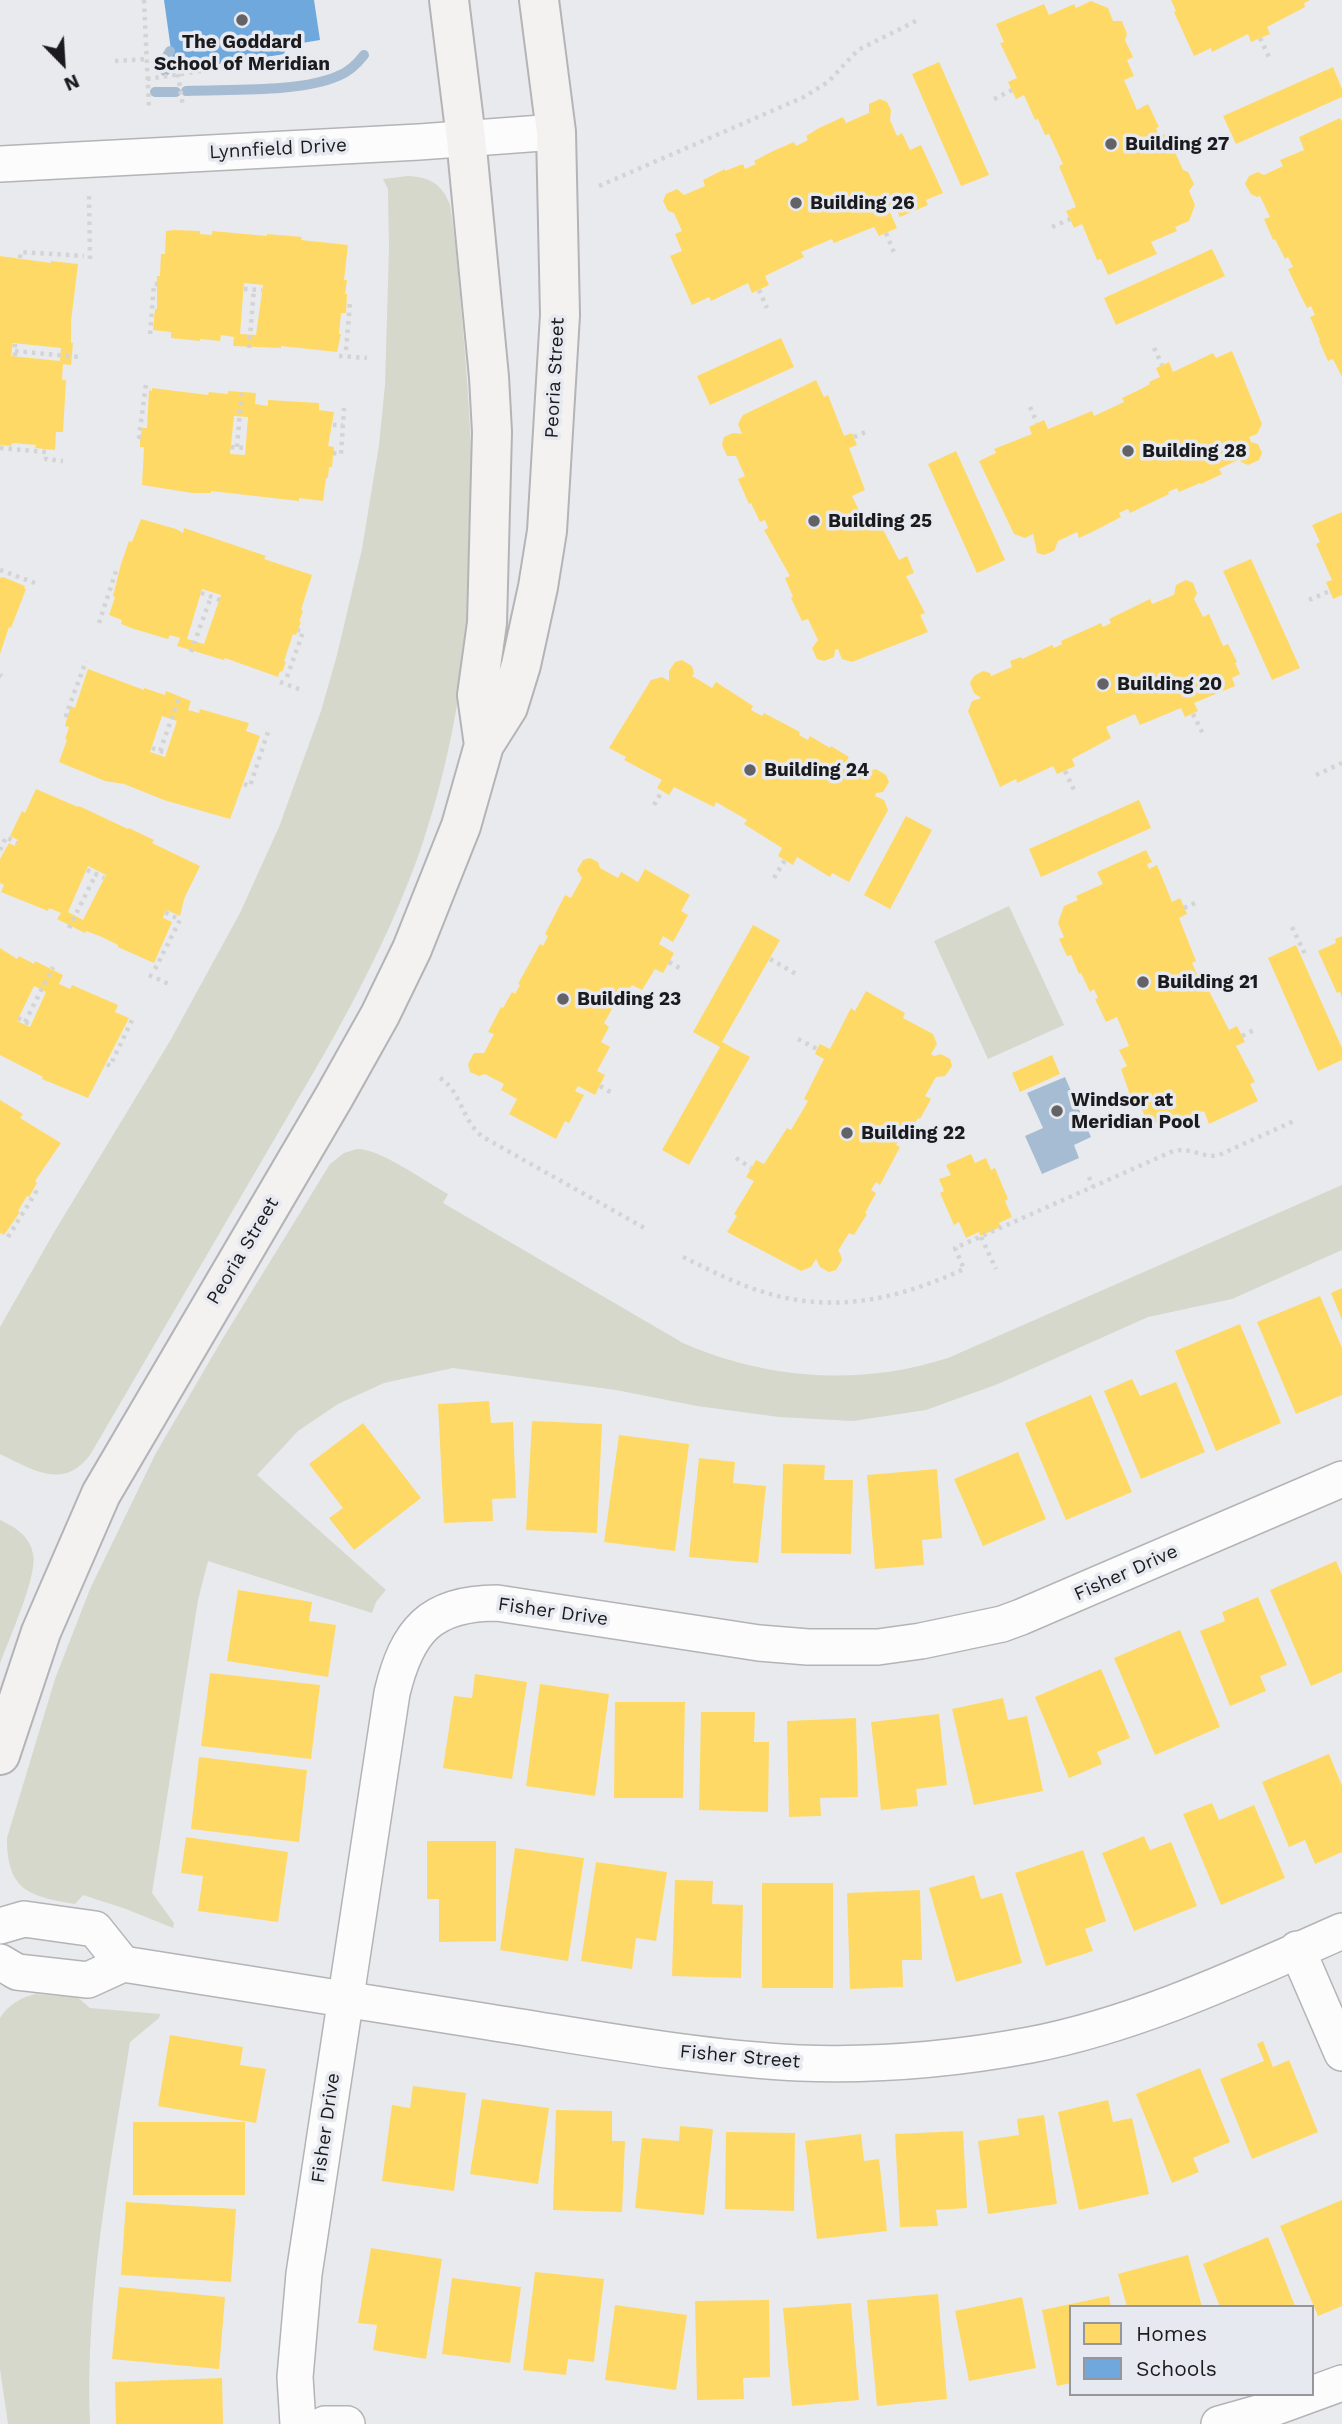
<!DOCTYPE html>
<style>
body{margin:0}
#map{position:relative;width:1342px;height:2424px;overflow:hidden;background:#e9eaee;font-family:"Work Sans",sans-serif}
canvas{display:block}
.legend{position:absolute;left:1069px;top:2305px;width:245px;height:91px;box-sizing:border-box;background:#e7e9f0;border:2px solid #95979c;margin:0;padding:9px 12px;list-style:none;font-size:21px;color:#1b1b1e}
.legend li{display:flex;align-items:center;gap:14px;height:35px}
.legend b{width:35px;border:2px solid #95979c}
.north{position:absolute;left:28px;top:28px;width:70px;height:70px;-webkit-text-stroke:5px #e7e9f0;paint-order:stroke;rotate:156deg;font-size:19px;font-weight:700;line-height:28px;text-align:center;color:#1b1b1e}
.north::after{content:'';display:block;margin:auto;width:24px;height:32px;background:#1b1b1e;clip-path:polygon(50% 0,100% 100%,50% 72%,0 100%)}
</style>
<div id="map">
<canvas width="1342" height="2424"></canvas>
<ul class="legend">
<li><b style="height:19px;background:#ffd966"></b>Homes</li>
<li><b style="height:19px;background:#6fa8dc"></b>Schools</li>
</ul>
<div class="north">N</div>
</div>
<script>
const g = document.querySelector('canvas').getContext('2d');
g.lineJoin = 'round';
function fillPath(path, color) { g.fillStyle = color; g.fill(path, 'evenodd'); }
function strokePath(path, color, width, dash) { g.strokeStyle = color; g.lineWidth = width; g.lineCap = dash ? 'butt' : 'round'; g.setLineDash(dash || []); g.stroke(path); }
function label(font, color, halo, rows, align = 'center') {
  g.font = font + ' "Work Sans",sans-serif'; g.lineWidth = 7; g.setLineDash([]); g.textBaseline = 'middle'; g.strokeStyle = halo; g.fillStyle = color; for (const [text, x, y, turn = 0] of rows) {
    g.save(); g.translate(x, y); g.rotate((+turn || 0) * Math.PI / 180); g.textAlign = isNaN(turn) ? turn : align; if (halo) g.strokeText(text, 0, 0); g.fillText(text, 0, 0); g.restore();
  }
}
fillPath(new Path2D(`
 M408,176C430,177 442,184 450,205C457,250 460,296 464,342C479,514 478,680 422,845C397,918 361,989 323,1056L90,1455C63,1491 32,1469 0,1454V1327L53,1234L170,1041L240,913L279,827L321,711L337,655L362,549L379,445L385,385L389,248L388,189L383,179Z
 M1009,906L1064,1025L988,1059L934,941Z
 M357,1149C381,1149 426,1182 448,1194L443,1203L683,1343C768,1380 861,1386 948,1358L1342,1185V1250L1232,1299L1148,1317L998,1384L926,1410L853,1421L779,1417L697,1406L616,1390L453,1368L384,1383L338,1404L298,1431L257,1475L386,1590L376,1602L372,1613L208,1561L198,1600L152,1893L174,1923L173,1928L126,1909L83,1895L75,1904C29,1896 7,1891 7,1838L55,1679L90,1589L156,1453L223,1338L330,1164L344,1153Z
 M0,1520C15,1527 30,1536 33,1554C38,1576 8,1641 0,1664Z
 M35,1994L77,1997L90,2008L160,2014L159,2018L130,2042C110,2169 85,2295 90,2424H8L0,2369V2018C8,2005 20,1998 35,1994Z`), '#d5d8ca');
fillPath(new Path2D(`
 M1065,1077L1091,1137L1074,1145L1079,1158L1042,1174L1025,1136L1043,1128L1027,1093Z`), '#a6bcd3');
fillPath(new Path2D(`
 M1171,0H1310L1304,3L1305,7L1267,27L1270,34L1251,42L1248,34L1212,52L1211,48L1194,56L1174,12L1176,11Z
 M1091,1L1108,8L1113,21H1122L1127,34L1125,40L1133,57L1127,60L1134,76L1124,80L1137,110L1148,104L1159,127L1156,128L1159,136L1164,134L1173,153L1175,152L1183,170L1188,172L1194,184L1189,191L1195,205L1189,221L1175,227L1177,231L1151,242L1157,254L1108,275L1101,259L1097,260L1082,224L1074,228L1066,211L1076,207L1059,166L1063,164L1049,134L1045,135L1038,119L1035,120L1024,95L1016,99L1008,82L1017,78L1000,43L1004,42L996,24L1044,4L1049,15L1074,4L1076,8Z
 M939,62L989,175L961,186L912,74Z
 M1333,67L1342,89V97L1236,144L1223,116Z
 M880,99L887,102L891,110L890,120L897,136L902,133L910,150L921,145L943,193L926,200L928,205L900,217L895,207L889,210L897,228L879,236L874,227L834,243L832,239L801,252L804,257L765,276L769,285L752,293L748,283L711,301L709,297L692,305L670,256L682,251L675,234L682,231L674,213L668,211L663,201L666,194L677,189L684,195L705,186L703,180L725,169V171L743,164L745,169L756,164L754,161L773,151L794,142L796,146L808,140L806,136L819,128L843,117L846,123L869,113V104Z
 M1340,118L1342,122V377L1333,359L1328,361L1319,341L1320,340L1310,317L1315,315L1311,306L1307,308L1298,290L1288,269L1293,267L1288,257L1285,259L1275,239L1273,240L1264,219L1270,217L1260,196L1257,197L1251,194L1245,184L1249,176L1258,172L1264,175L1283,166L1280,160L1304,150L1299,137Z
 M174,230L200,231V234L212,235V231L267,236V234L302,237L301,240L348,245L344,280H347L345,294H347L346,313H341L339,334H341L337,352L281,346V348L233,346L234,337L221,335L220,341L200,339V341L171,338V332L153,330L155,309H157V276H160L161,254H165L166,231ZM244,283L263,285L256,335L240,334Z
 M1212,249L1225,276L1116,325L1104,298Z
 M0,256L51,263V261L78,264L71,321V343H73L71,365L63,364L62,380H66L63,432H56L55,450L35,448L36,445L12,443L11,446L0,445ZM13,343L61,348L60,361L11,356Z
 M781,338L794,367L710,405L697,376Z
 M1232,351L1262,424L1257,434L1249,437L1251,442L1258,444L1262,453L1259,460L1248,465L1241,462L1240,459L1219,469L1222,474L1201,484L1200,483L1179,492L1177,488L1168,492L1169,494L1130,513L1128,509L1119,513L1121,517L1092,532L1079,538L1077,532L1058,541L1054,551L1044,555L1037,553L1033,534L1025,538L1014,534L979,461L996,453L994,449L1032,434L1029,427L1044,420L1048,429L1092,411L1094,416L1124,402L1122,398L1141,389L1150,384L1149,382L1160,377L1156,368L1169,362L1173,372L1213,353L1216,358Z
 M816,380L824,397L828,395L844,436L852,433L857,445L849,448L865,490L852,496L867,527L879,522L899,560L907,556L914,573L906,576L925,613L920,615L928,632L852,662L842,659L838,649L835,650L834,657L824,661L817,659L812,648L818,640L808,619L802,621L791,598L793,597L785,578L790,576L764,530L768,528L765,520L760,522L751,503L749,504L738,479L745,476L736,456H727L722,445L724,437L733,433L742,434L738,424L743,415Z
 M152,388L208,395L209,392L228,394V391L256,393L255,404L268,406V400L319,403V410L334,412L328,446L334,447L332,467H329L328,478H326L323,501L299,498V501L211,491V493H192L142,485L144,447H140V440L142,428H147L149,390L152,391ZM234,416L248,417L245,455L230,454Z
 M956,451L1005,560L977,573L928,464Z
 M1342,512V595L1333,599L1326,582L1332,580L1316,544L1320,542L1312,525Z
 M141,519L176,529L183,533L184,528L266,556L264,559L312,575L301,610L303,611L299,622H301L296,635L293,634L284,661L286,662L282,672L280,671L278,677L225,658L224,660L207,655L177,646L180,638L170,635L168,639L134,629L121,624L122,620L109,615L115,597L113,596L121,564L129,541L132,542ZM202,589L221,595L204,644L187,639Z
 M1251,559L1300,668L1272,680L1223,571Z
 M3,577L25,586L24,588L26,589L11,628L9,627L0,654V578Z
 M1186,580L1193,583L1197,593L1194,599L1203,617L1209,614L1223,646L1228,644L1237,662L1235,663L1240,674L1232,678L1235,686L1194,703L1198,711L1185,717L1181,708L1140,725L1135,714L1106,727L1111,738L1072,759L1075,766L1057,774L1053,766L1017,783L1016,779L1000,787L968,711L972,701L981,698L974,693L970,683L974,676L983,671L990,673L991,676L1012,667L1010,661L1021,657L1022,659L1052,645L1054,648L1062,644L1061,641L1101,623L1103,627L1111,623L1109,619L1150,599L1152,604L1174,595L1176,585Z
 M682,660L692,666L694,674L692,676L712,688L716,682L753,706L751,710L762,716L764,713L800,732L799,735L808,740L810,736L830,748L831,746L849,757L846,762L867,775L869,771L876,769L886,775L889,782L883,792L876,793L875,796L884,800L888,810L849,882L832,873L830,877L797,857L793,865L785,860L778,856L782,848L744,824L747,820L716,802L714,807L674,787L669,795L657,788L662,780L624,760L626,757L609,748L651,680L662,677L669,681V671L675,662Z
 M88,669L144,690V688L165,695L166,691L191,701L188,710L199,713L200,709L249,723L246,731L260,736L230,819L164,800L124,784L105,781L59,762L67,740L65,739L69,727L65,726L66,722L71,706L75,708ZM162,716L177,721L165,757L150,752Z
 M36,789L78,807L79,806L128,829L129,828L154,840L152,843L200,866L184,899L180,916L167,910L165,912L163,918L172,922L154,963L118,947V945L102,937L86,931L85,933L57,919L61,913L49,908L48,911L1,892L4,885L0,883V859L9,843L15,846L18,840L10,836L22,811L25,813ZM88,866L106,875L83,920L68,912Z
 M1139,800L1151,828L1041,877L1029,849Z
 M906,816L932,830L890,909L864,895Z
 M1146,850L1152,862L1147,864L1149,869L1157,865L1172,902L1180,898L1187,914L1179,918L1196,961L1192,963L1205,992L1209,991L1229,1030L1237,1026L1245,1042L1236,1046L1255,1082L1250,1084L1258,1101L1209,1124L1204,1111L1178,1122L1177,1120L1163,1126L1146,1119L1140,1105L1134,1107L1121,1069L1127,1066L1119,1050L1129,1046L1117,1017L1106,1022L1095,999L1098,998L1094,989L1090,992L1081,973L1079,974L1071,955L1067,956L1059,939L1064,937L1058,923L1064,906L1078,900L1076,896L1103,884L1097,872Z
 M590,858L598,862L600,868L618,878L621,872L638,882L645,869L690,895L681,911L688,915L673,942L663,936L659,944L674,953L663,973L655,969L642,990L632,985L624,1000L619,997L604,1023L609,1027L601,1042L610,1047L597,1071L605,1075L595,1095L578,1086L575,1091L584,1095L569,1123L565,1121L556,1139L509,1114L517,1099L501,1090L504,1084L485,1074L479,1076L470,1072L468,1064L474,1053H484L494,1034L488,1032L501,1007L503,1008L512,992L515,994L520,985L518,984L540,944L543,946L548,936L545,934L565,895L571,898L582,878L577,870L583,860Z
 M753,925L780,940L722,1042L750,1057L689,1165L662,1150L720,1047L693,1032Z
 M1342,936V998L1340,992L1337,993L1318,951L1336,943L1335,939Z
 M1296,945L1342,1048V1060L1318,1071L1268,958Z
 M0,948L17,959L19,956L34,964L35,961L63,975L59,984L70,989L72,985L118,1005L115,1012L129,1018L88,1098L42,1079L43,1077L0,1055ZM34,986L46,992L30,1027L17,1021Z
 M866,991L905,1013L903,1018L933,1034L937,1044L931,1054L934,1056L941,1054L950,1059L952,1066L945,1076L936,1077L925,1096L931,1099L920,1119L918,1118L906,1139L902,1136L896,1145L900,1147L880,1185L876,1182L871,1190L876,1193L865,1213L867,1214L854,1235L849,1233L838,1251L840,1253L842,1260L836,1270L829,1272L820,1267L816,1259L811,1267L801,1271L727,1232L737,1216L734,1214L754,1181L746,1177L756,1160L764,1164L787,1128L791,1130L808,1101L804,1099L824,1059L815,1054L817,1049L820,1044L830,1049L851,1008L855,1011Z
 M1052,1055L1060,1074L1020,1092L1012,1073Z
 M0,1100L23,1114L20,1118L61,1143L35,1181L37,1183L29,1197L27,1196L18,1211L20,1212L4,1235L0,1233Z
 M971,1154L975,1163L986,1158L991,1170L995,1168L1008,1199L1005,1201L1012,1217L999,1223L1001,1227L980,1236L979,1232L966,1238L959,1222L954,1225L940,1193L944,1191L939,1179L951,1175L946,1165Z
 M1342,1288V1320L1331,1293Z
 M1320,1296L1342,1348V1395L1296,1414L1257,1322Z
 M1240,1324L1281,1423L1216,1451L1175,1351Z
 M1132,1379L1140,1396L1176,1382L1205,1452L1141,1479L1104,1391Z
 M1091,1395L1132,1492L1066,1520L1025,1423Z
 M489,1401L491,1423L513,1422L516,1498L492,1499L493,1521L444,1523L438,1404Z
 M532,1421L602,1424L597,1533L526,1530Z
 M363,1423L421,1498L354,1550L329,1518L343,1508L309,1464Z
 M619,1435L689,1444L675,1551L604,1542Z
 M1018,1452L1046,1519L983,1546L954,1479Z
 M699,1458L735,1462L733,1483L766,1486L758,1563L689,1557Z
 M783,1464L825,1465L824,1480H853L851,1554L781,1553Z
 M937,1469L942,1538L922,1540L924,1565L875,1569L867,1475Z
 M1336,1561L1342,1575V1672L1311,1686L1270,1590Z
 M238,1590L312,1602L309,1621L336,1625L328,1677L227,1661Z
 M1258,1597L1287,1665L1260,1676L1266,1691L1230,1706L1200,1631L1225,1621L1222,1612Z
 M1180,1630L1220,1727L1155,1755L1114,1658Z
 M1101,1669L1130,1738L1097,1752L1102,1764L1069,1778L1035,1697Z
 M210,1673L320,1685L311,1759L201,1746Z
 M475,1674L527,1682L512,1779L443,1768L454,1696L472,1698Z
 M540,1684L609,1694L595,1796L526,1786Z
 M1003,1698L1008,1720L1027,1716L1043,1791L974,1805L952,1709Z
 M615,1702H685L683,1798H614Z
 M701,1712H755L754,1742H769L768,1812L699,1810Z
 M939,1714L947,1785L916,1789L918,1806L881,1810L871,1722Z
 M856,1718L858,1797L820,1798L821,1816L789,1817L787,1721Z
 M1329,1754L1342,1786V1852L1315,1864L1305,1840L1289,1847L1262,1782Z
 M199,1757L307,1770L299,1842L191,1829Z
 M1212,1803L1219,1820L1254,1805L1285,1878L1221,1905L1183,1814Z
 M1144,1836L1150,1850L1171,1842L1197,1906L1134,1931L1102,1853Z
 M186,1837L288,1852L278,1922L198,1911L203,1876L181,1873Z
 M427,1841H496V1941L439,1942V1899H427Z
 M515,1848L584,1858L568,1961L500,1950Z
 M1083,1850L1106,1921L1085,1929L1093,1951L1046,1966L1015,1873Z
 M596,1862L667,1872L656,1941L636,1938L632,1969L581,1961Z
 M974,1875L981,1899L1002,1893L1022,1963L956,1982L929,1888Z
 M675,1880L713,1881L712,1904L743,1905L741,1978L672,1976Z
 M762,1883H833V1988H762Z
 M920,1890L922,1960H902L903,1987L850,1989L847,1893Z
 M170,2035L243,2047L240,2065L266,2069L256,2123L158,2106Z
 M1263,2041L1273,2067L1289,2060L1318,2132L1252,2159L1220,2079L1264,2061L1257,2044Z
 M1200,2068L1230,2142L1193,2158L1199,2172L1172,2183L1136,2094Z
 M413,2086L466,2093L454,2191L382,2181L392,2105L410,2108Z
 M482,2099L549,2108L538,2184L470,2174Z
 M1108,2100L1113,2122L1132,2118L1149,2194L1079,2210L1058,2112Z
 M556,2110L612,2111V2141H625L622,2212L553,2210Z
 M1044,2115L1057,2204L988,2214L978,2141L1019,2135L1017,2119Z
 M133,2122H245V2195H133Z
 M680,2126L713,2129L704,2215L635,2208L642,2138L679,2141Z
 M963,2131L967,2208L936,2210L938,2226L900,2227L895,2134Z
 M726,2132L795,2133L794,2211L725,2209Z
 M861,2134L864,2161L879,2159L887,2231L817,2239L805,2141Z
 M1342,2200V2306L1318,2316L1280,2226Z
 M126,2202L236,2209L231,2282L121,2275Z
 M1268,2237L1295,2306L1220,2307L1203,2264Z
 M371,2248L442,2259L426,2359L373,2350L377,2325L358,2323Z
 M1188,2255L1202,2307H1127L1118,2274Z
 M535,2272L604,2279L594,2362L568,2359L566,2375L523,2370Z
 M452,2278L521,2287L510,2363L442,2354Z
 M119,2287L225,2297L219,2369L112,2359Z
 M938,2294L947,2399L877,2406L867,2300Z
 M1109,2296L1111,2307H1071V2383L1057,2386L1042,2310Z
 M1022,2297L1036,2368L969,2381L955,2311Z
 M769,2300L770,2377L743,2378L744,2399L697,2400L695,2301Z
 M851,2303L859,2400L792,2406L783,2308Z
 M615,2305L687,2315L676,2390L605,2380Z
 M222,2378L223,2424H116L115,2382Z`), '#ffd966');
fillPath(new Path2D(`
 M164,0H314L320,40L284,46L285,54L213,65L212,58L173,64Z`), '#6fa8dc');
strokePath(new Path2D(`
 M165,71L166,58L170,51
 M186,91C229,89 299,93 338,76C349,72 357,64 364,55
 M155,92H176`), '#a6bcd3', 10);
const minor = new Path2D(`
 M0,164L419,142L556,132
 M0,1926L24,1919L95,1929L123,1964
 M1297,1949L1342,2053
 M0,1962L17,1972L88,1980L123,1964C245,1983 367,2002 489,2022C592,2038 695,2058 799,2063C876,2066 955,2059 1030,2045C1139,2024 1242,1975 1342,1931
 M298,2424L295,2377L304,2274L392,1693C407,1631 430,1603 497,1603L759,1643L808,1647H878L921,1641L1002,1624L1021,1617L1342,1479
 M325,2424H347
 M1219,2424L1265,2411L1342,2383`);
const secondary = new Path2D(`
 M449,0L466,138L489,377L492,432L487,623L477,695L484,745
 M0,1755L41,1632L101,1494L334,1097L380,1015L412,949L461,826L484,745L508,707L521,665L538,587L547,531L560,315L556,132L539,0`);
strokePath(minor, '#b4b4b7', 38);
strokePath(secondary, '#b4b4b7', 42);
strokePath(new Path2D(`
 M144,0L149,108
 M1260,38L1269,57
 M115,61L146,59
 M178,74L183,107
 M147,79L249,64L248,59
 M994,99L1012,90
 M599,186L804,97L828,82L858,50L920,19
 M89,196L90,260
 M1052,227L1070,219
 M886,233L895,255
 M20,258L21,252L84,256
 M244,289L262,290
 M759,290L767,308
 M150,334L154,284H157
 M249,348L254,289
 M1154,348L1162,365
 M346,350L350,303H347
 M15,351L79,357
 M15,356V343
 M339,356L367,358
 M1030,407L1037,423
 M333,425H343
 M141,437H139L146,384
 M854,437L868,431
 M231,447L246,448
 M237,447L242,389
 M0,448L46,452V459L63,461
 M333,453L341,454L344,408
 M0,570L35,583
 M201,593L220,600
 M1309,600L1330,591
 M99,623L116,571L120,572
 M191,652L211,597
 M0,675L2,676
 M287,677L303,632L298,630
 M280,682L304,691
 M1193,714L1203,734
 M68,716L66,715L86,661
 M152,748L166,753
 M160,751L180,695
 M1065,771L1074,790
 M1316,775L1342,763
 M244,784L250,786L268,732
 M654,805L662,791
 M0,850L6,837L17,843
 M87,870L104,878
 M774,878L785,860
 M1184,908L1197,902
 M1292,927L1305,954
 M69,928L96,874
 M770,959L796,974
 M669,962L681,969
 M155,969L180,920L165,912
 M149,975L171,985
 M18,1018L31,1025
 M25,1022L53,967
 M1242,1036L1256,1029
 M798,1039L817,1049
 M107,1064L110,1066L134,1016
 M440,1078C462,1092 461,1120 483,1137L648,1230
 M600,1086L614,1094
 M736,1158L751,1168
 M1089,1177L1093,1187
 M8,1237L36,1192L33,1190
 M981,1237L996,1269
 M683,1257C710,1270 738,1285 767,1293C836,1314 901,1298 964,1269L955,1248L1171,1152C1189,1145 1202,1159 1219,1155L1294,1121`), '#d4d4d4', 4.5, [3.5, 5]);
strokePath(minor, '#fcfcfc', 35);
strokePath(secondary, '#f4f1f1', 38);
for (const [x, y, r, color] of [
 [242,20,7,"#636367"],
 [1111,144,7,"#636367"],
 [796,203,7,"#636367"],
 [1128,451,7,"#636367"],
 [814,521,7,"#636367"],
 [1103,684,7,"#636367"],
 [750,770,7,"#636367"],
 [1143,982,7,"#636367"],
 [563,999,7,"#636367"],
 [1057,1111,7,"#636367"],
 [847,1133,7,"#636367"]
]) { const dot = new Path2D(); dot.arc(x, y, r, 0, 2 * Math.PI); g.fillStyle = color; g.fill(dot); strokePath(dot, '#e7e9f0', 2.5); }
label('bold 19px', '#1b1b1e', '#e7e9f0', [
 ["The Goddard",242,42,"center"],
 ["School of Meridian",242,64,"center"],
 ["Building 27",1125,144],
 ["Building 26",810,203],
 ["Building 28",1142,451],
 ["Building 25",828,521],
 ["Building 20",1117,684],
 ["Building 24",764,770],
 ["Building 21",1157,982],
 ["Building 23",577,999],
 ["Windsor at",1071,1100],
 ["Meridian Pool",1071,1122],
 ["Building 22",861,1133]
], 'left');
label('19px', '#1b1b1e', '#e7e9f0', [
 ["Lynnfield Drive",278,149,-3],
 ["Peoria Street",555,378,-87],
 ["Peoria Street",243,1251,-59],
 ["Fisher Drive",1126,1573,-24],
 ["Fisher Drive",553,1612,8],
 ["Fisher Street",740,2057,5],
 ["Fisher Drive",326,2128,-82]
]);
</script>
